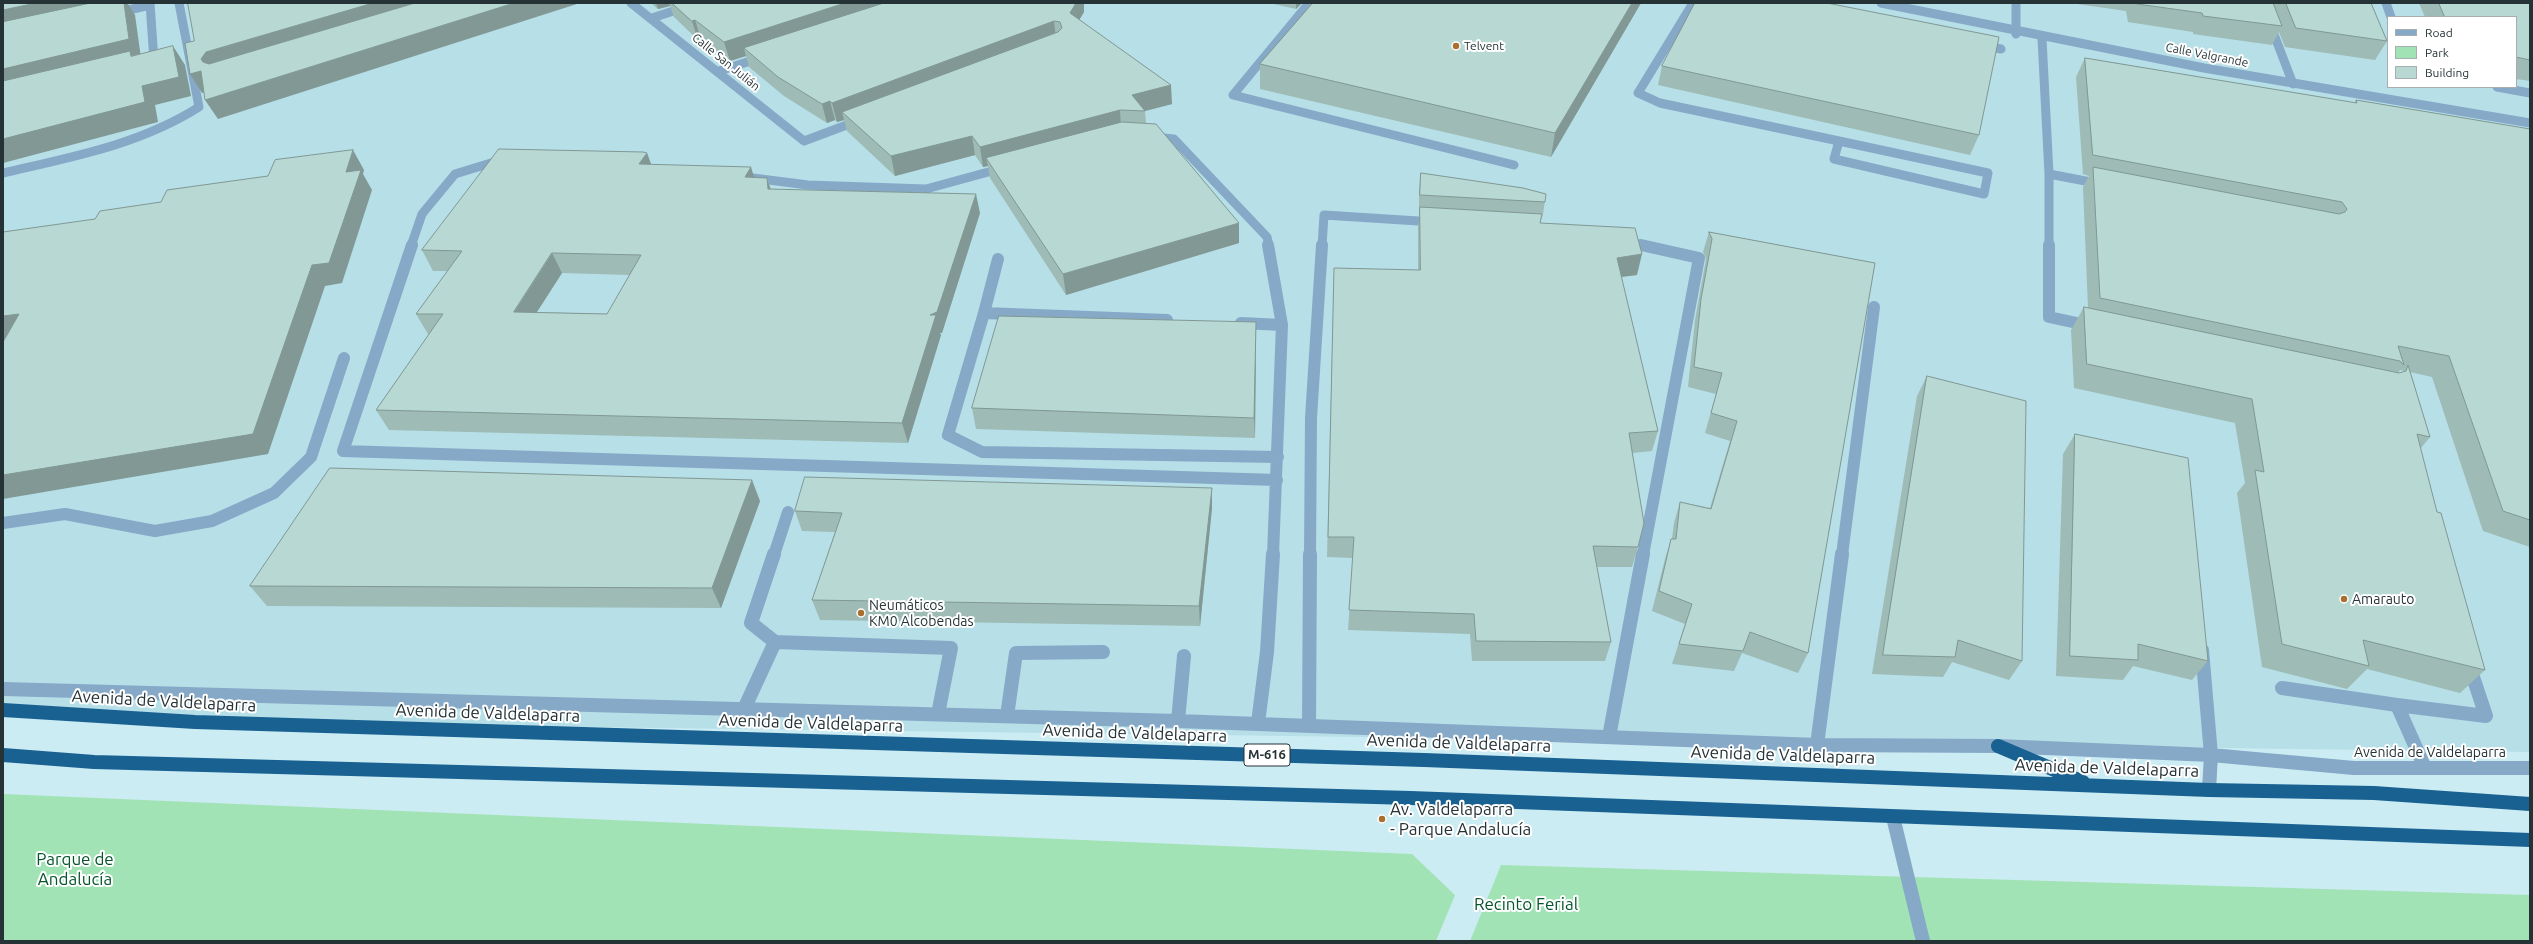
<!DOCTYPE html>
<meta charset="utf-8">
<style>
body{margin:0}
#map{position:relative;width:2533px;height:944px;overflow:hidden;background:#ccecf4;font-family:Ubuntu,sans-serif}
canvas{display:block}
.frame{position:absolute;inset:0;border:4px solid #263336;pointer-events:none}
.legend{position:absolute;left:2387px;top:16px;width:130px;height:72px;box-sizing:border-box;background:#fff;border:1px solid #a8adaf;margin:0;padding:5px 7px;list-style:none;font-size:12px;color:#263336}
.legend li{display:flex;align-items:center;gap:8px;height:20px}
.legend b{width:20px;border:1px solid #a8adaf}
</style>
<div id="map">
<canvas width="2533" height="944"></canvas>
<div class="frame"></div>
<ul class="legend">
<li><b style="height:5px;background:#86a9c7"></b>Road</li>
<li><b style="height:11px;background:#a2e3b6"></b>Park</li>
<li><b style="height:11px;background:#b8d9d3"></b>Building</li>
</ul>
</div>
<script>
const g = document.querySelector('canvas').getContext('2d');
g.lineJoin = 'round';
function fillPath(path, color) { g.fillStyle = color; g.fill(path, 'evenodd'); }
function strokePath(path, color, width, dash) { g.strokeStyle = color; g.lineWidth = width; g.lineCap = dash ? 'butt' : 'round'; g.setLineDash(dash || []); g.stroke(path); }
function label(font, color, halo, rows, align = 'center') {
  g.font = font + ' Ubuntu,sans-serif'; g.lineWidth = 4; g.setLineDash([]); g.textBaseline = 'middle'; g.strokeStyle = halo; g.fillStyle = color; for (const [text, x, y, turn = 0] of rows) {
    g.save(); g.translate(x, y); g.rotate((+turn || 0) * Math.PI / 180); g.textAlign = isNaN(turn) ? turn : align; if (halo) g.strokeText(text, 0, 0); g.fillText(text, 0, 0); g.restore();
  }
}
fillPath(new Path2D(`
 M3,3H2530V752L195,722L3,710ZM2388,17H2516V87H2388Z`), '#b6dfe8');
fillPath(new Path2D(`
 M3,794L1412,854L1455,895L1436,941H3Z
 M1501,865L2530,895V941H1470Z`), '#a2e3b6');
strokePath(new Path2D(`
 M1309,3L1233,95L1514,165
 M1693,3L1638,93L1660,103L1839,141
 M2016,3V34
 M2262,3L2293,84
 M2386,3L2391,17
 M116,13L150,5
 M2042,39L2049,174V246
 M1981,45L2001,49
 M149,62L154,61L150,3
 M2497,87L2530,93
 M1153,137L1174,139L1267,237L1269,246
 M1839,141L1988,173L1984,194L1834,159Z
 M3,173C71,157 139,145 199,107L179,3
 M2049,174L2101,184
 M753,178L808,185L926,189L1003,168
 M1623,241L1646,246
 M411,246L422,214L455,174L504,159
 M1322,246L1324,215L1434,222`), '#86a9c7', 9);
strokePath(new Path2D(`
 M412,245L343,451L1277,480
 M1268,245L1282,325L1273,555
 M1641,245L1699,258L1643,555
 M2049,245V317L2091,326
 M998,259L984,313L1167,320
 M984,313L948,435L982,452L1278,457
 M1241,323L1282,325
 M3,523L65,514L155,531L212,521L274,493L311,457L344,358
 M774,555L788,512
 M1310,555L1311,418L1322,245
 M1842,555L1874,307`), '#86a9c7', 12);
strokePath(new Path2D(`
 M774,554L751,623L775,642
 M2202,650L2211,755L2209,790
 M2282,688L2397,705
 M3,689L1178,721L1817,745L1998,746L2211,755L2354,768H2530
 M744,709L775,642L951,648L938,714
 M1007,716L1016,653L1103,652
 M1178,721L1184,656
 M1258,723L1267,652L1273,554
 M1309,726L1310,554
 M1609,737L1643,554
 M1817,745L1842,554
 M2425,768L2397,705L2486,716L2469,665
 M1893,817L1923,941`), '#86a9c7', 14);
strokePath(new Path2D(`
 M631,3L804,141L860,120
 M1881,3L2204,68L2530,123
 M652,18L698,3
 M719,71L763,57`), '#86a9c7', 9);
strokePath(new Path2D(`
 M3,710L195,722L1424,760L2209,790L2374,793L2530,804
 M1998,746L2083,782
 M3,755L94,762L1411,798L2530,840`), '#186191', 14);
fillPath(new Path2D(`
 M651,3H1084V12L1079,20L1172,104L1145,111L1146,123L1239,243L1066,295L990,178L988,166L983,167L975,155L895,176L847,131L844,120L837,122L835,120L827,123L784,96L749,67L746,56L730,61L701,39L698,40L674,17L670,6L658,9Z
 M1269,3H1302L1296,9Z
 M1310,3H1641L1551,157L1260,89V64L1309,7Z
 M2070,3H2371L2387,41L2375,60L2285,47L2279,32L2272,45L2193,34V32L2128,22L2126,11Z
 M2419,3H2530V81L2516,79V17H2425Z
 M2085,58L2354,103L2356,100L2530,129V548V547L2483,531L2432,377L2410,372L2430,437L2420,449L2437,512L2485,670L2460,693L2367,669L2347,689L2262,667L2237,493L2245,483L2235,423L2074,388L2071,330L2084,307L2088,308L2083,187L2089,176L2083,174L2076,77ZM2400,370L2404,371L2403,372L2398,373Z
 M1662,66L1979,135L1970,155L1658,85Z
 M647,153L651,165L754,178H767L771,189L980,213L942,333H940L941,335L908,443L389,430L376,410L430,334H428L416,314L448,271H433L422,250ZM562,273L630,275L607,314L537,312Z
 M1421,173L1546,194L1543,214L1540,223L1637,275L1621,277L1658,431L1652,451L1632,453L1638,547L1632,567H1597L1611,642L1605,661H1472L1470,634L1348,630L1353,558L1327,557L1334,268L1418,270V227L1420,215H1419V193Z
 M1709,232L1875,263L1808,653L1798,673L1742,653L1734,671L1672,664L1685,624L1652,611L1665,559L1671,539H1672L1674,523L1680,502L1710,508L1730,441L1705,433L1716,394L1688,387L1695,320L1706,259L1703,252Z
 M1256,322L1255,438L976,429L972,408Z
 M1927,376L2022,661L2009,680L1952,662L1943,677L1872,674L1917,396Z
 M2075,434L2208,661L2192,680L2133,666L2123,680L2056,676L2063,454Z
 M1212,488V508L1200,626L820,620L812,600L835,532L802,531L795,511Z
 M760,501L721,608L267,606L250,586Z`), '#9ebbb5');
fillPath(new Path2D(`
 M36,3H132L128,4L135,15L141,58L3,92V10Z
 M373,3H444L213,78L201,59L206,52Z
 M514,3H580L218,119L205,100Z
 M656,3H669L670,6L658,9Z
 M845,3H906L744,48L746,56L730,61L724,42Z
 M1076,3H1084V12L1072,32L1070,13Z
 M1296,3H1302L1296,9Z
 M1632,3H1641L1551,157L1555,133Z
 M695,20L701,39L698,40L692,21Z
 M1054,21L1056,39L842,112L844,120L837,122L832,103Z
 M173,46L185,65L191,96L155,105L158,122L3,163V139L142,86Z
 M201,71L213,90L202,93L190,74Z
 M1171,85L1172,104L1145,111L1132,95Z
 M830,101L835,120L827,123L822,104Z
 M1120,110L1121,129L986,158L988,166L983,167L980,147Z
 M972,136L975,155L895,176L891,156Z
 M353,150L364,170L363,174L372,190L342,283L325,286L268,454L3,499V475L346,172Z
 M647,153L654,172L639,164Z
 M751,167L757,187L745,177Z
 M767,178L773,198L768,189Z
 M976,194L980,213L942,333H940L941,335L908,443L902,423L930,315Z
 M1239,223V243L1066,295L1063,274Z
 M552,253L562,273L524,332L514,312Z
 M1642,254L1637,275L1612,278L1617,258Z
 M19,314L37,334L3,339V316Z
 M1256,322V342L1255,438L1254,418Z
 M752,480L760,501L721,608L712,588Z
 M1212,488V508L1200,626L1199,606Z`), '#819894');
const building = new Path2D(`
 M3,3H36L3,10Z
 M91,3H124L129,39L3,69V22Z
 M188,3H373L206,52L201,59L203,62L209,64L415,3H514L205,100L201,71L190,74L185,43L194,41Z
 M672,3H845L724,42L695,20L692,21Z
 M884,3H1076L1070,13L1171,85L1132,95L1145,111L1120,110L980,147L972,136L891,156L842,112L1058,32L1062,28L1060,22L1054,21L832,103L830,101L822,104L778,77L744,48Z
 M1313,3H1632L1555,133L1260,64Z
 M1695,3H1827L1999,37L1979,135L1662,66Z
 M2137,3H2273L2282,26L2203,16L2202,13L2137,4Z
 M2286,3H2371L2387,41L2296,28Z
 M2439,3H2530V60L2516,57V17H2445Z
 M173,46L179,77L142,86L145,102L3,139V81L130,51L131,56Z
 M2085,58L2357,103L2356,100L2530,129V520L2503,511L2449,356L2398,346L2404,365L2400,361L2100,298L2093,167L2339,214L2345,212L2347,209L2342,202L2093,155Z
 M1122,122L1156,124L1239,223L1063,274L986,158Z
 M499,149L643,152L647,153L639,164L751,167L745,177L767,178L768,189L976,194L937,312L930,315H936L902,423L376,410L443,314H416L462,251L422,250ZM552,253L641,255L607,314L514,312Z
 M353,150L346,172L361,170L329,263L312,265L253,434L3,475V342L19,314L3,316V232L95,219L100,211L161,202L167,190L268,176L275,160Z
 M1421,173L1523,188L1546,194L1545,202L1420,195Z
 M1420,207L1542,214L1540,223L1635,228L1642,254L1617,258L1658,431L1629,433L1644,523L1638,547L1593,546L1611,642L1476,641L1474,614L1349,610L1354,537H1328L1334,268L1420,270Z
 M1709,232L1875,263L1808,653L1750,632L1743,651L1679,644L1692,604L1659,591L1671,539H1676L1680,502L1711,509L1737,421L1711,413L1722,373L1694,367L1701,299L1712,239Z
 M2084,307L2399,373L2406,371L2408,365L2430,437L2417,434L2437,512L2441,513L2485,670L2363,640L2369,666L2282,644L2255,470L2264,472L2252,399L2087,364Z
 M999,316L1256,322L1254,418L972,408Z
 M1927,376L2026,401L2022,661L1958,640L1955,657L1883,655Z
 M2075,434L2188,458L2208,661L2138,644V660L2070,656Z
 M330,468L752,480L712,588L250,586Z
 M805,477L1212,488L1199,606L812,600L842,513L795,511Z`);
fillPath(building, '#b8d9d3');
strokePath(building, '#819894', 1);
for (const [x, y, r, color] of [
 [1456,46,4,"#a96f2f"],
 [2344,599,4,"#a96f2f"],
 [861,613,4,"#a96f2f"],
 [1382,819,4,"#a96f2f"]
]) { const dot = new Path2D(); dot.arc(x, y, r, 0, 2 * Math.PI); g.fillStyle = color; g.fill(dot); strokePath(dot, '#fff', 1.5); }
label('12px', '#263336', '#fff', [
 ["Telvent",1464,46]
], 'left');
label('12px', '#263336', '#fff', [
 ["Calle Valgrande",2207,55,11],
 ["Calle San Julián",726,62,39]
]);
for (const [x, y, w] of [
 [1267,755,46]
]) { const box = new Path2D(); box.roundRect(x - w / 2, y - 11, w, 22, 3); g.fillStyle = '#fff'; g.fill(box); strokePath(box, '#263336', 1); }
label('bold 13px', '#263336', null, [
 ["M-616",1267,755]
]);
label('14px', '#263336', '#fff', [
 ["Amarauto",2352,599],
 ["Neumáticos",869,605],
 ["KM0 Alcobendas",869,621]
], 'left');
label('14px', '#263336', '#fff', [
 ["Avenida de Valdelaparra",2430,752]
]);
label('17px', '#263336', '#fff', [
 ["Avenida de Valdelaparra",164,701,3],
 ["Avenida de Valdelaparra",488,713,2],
 ["Avenida de Valdelaparra",811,723,2],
 ["Avenida de Valdelaparra",1135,733,2],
 ["Avenida de Valdelaparra",1459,743,2],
 ["Avenida de Valdelaparra",1783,755,2],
 ["Avenida de Valdelaparra",2107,768,2]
]);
label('17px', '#263336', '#fff', [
 ["Av. Valdelaparra",1390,809],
 ["- Parque Andalucía",1390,829]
], 'left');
label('17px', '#07552e', '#fff', [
 ["Parque de",75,859],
 ["Andalucía",75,879],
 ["Recinto Ferial",1526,904]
]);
</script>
